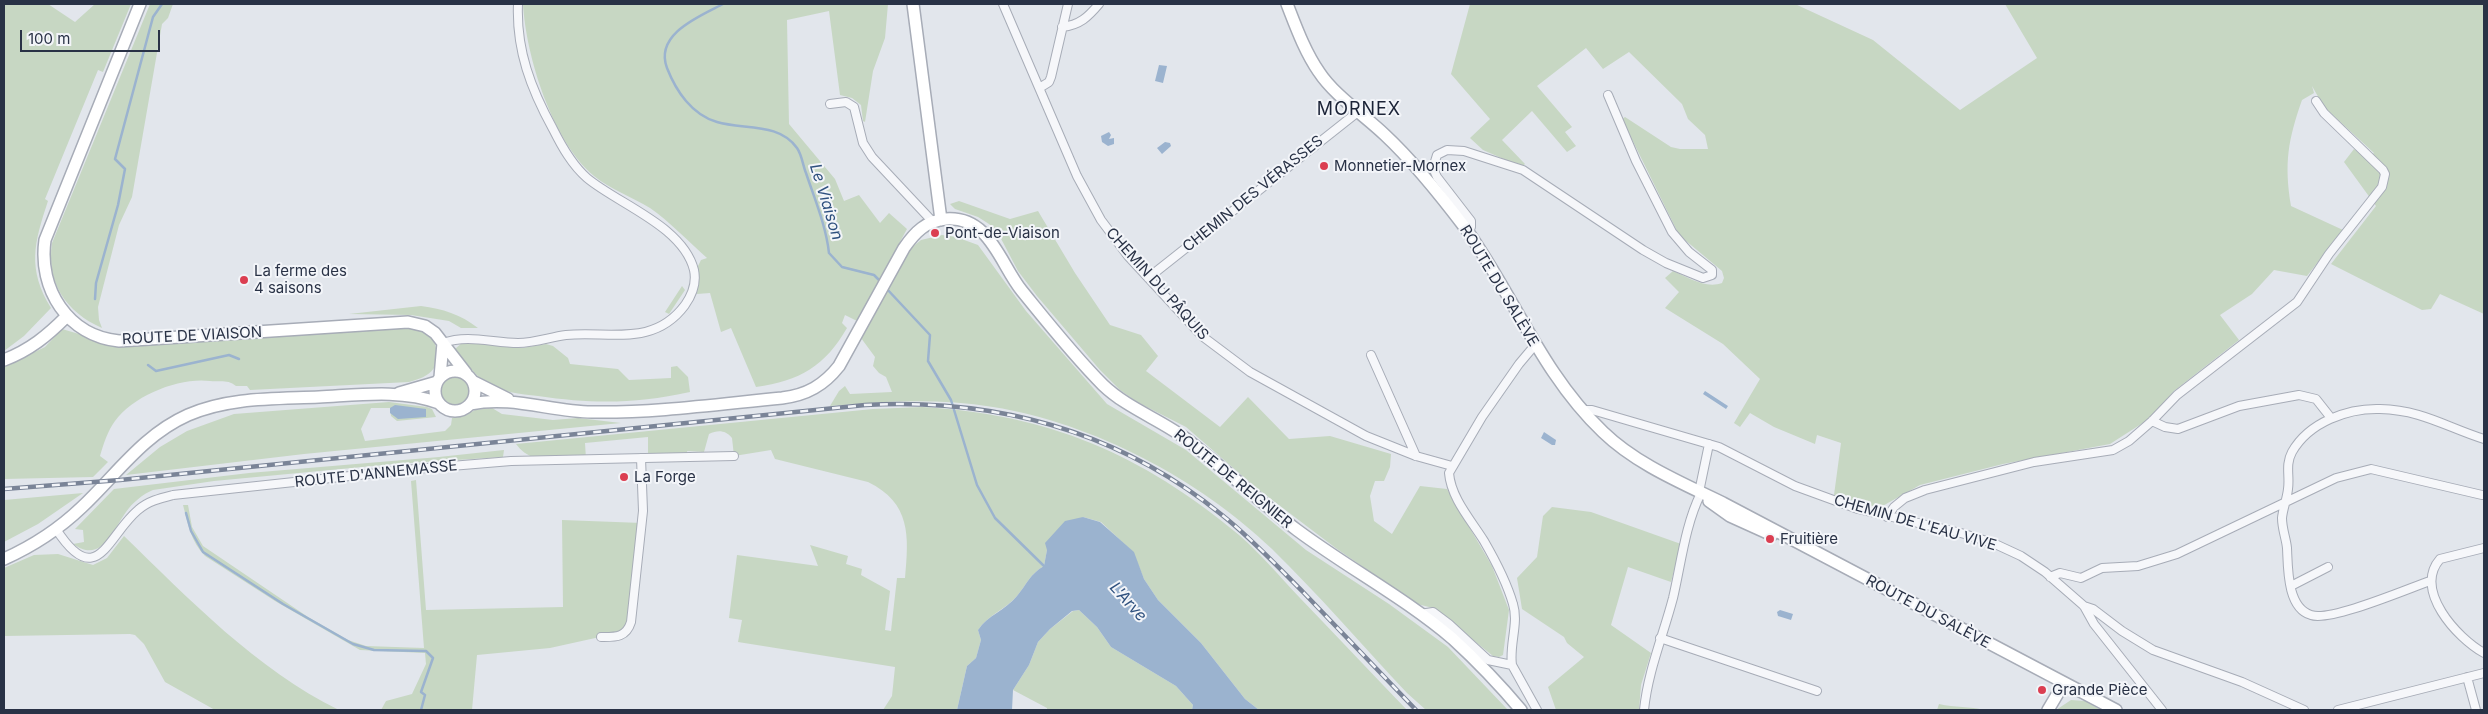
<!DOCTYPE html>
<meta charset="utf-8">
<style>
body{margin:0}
#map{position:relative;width:2488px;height:714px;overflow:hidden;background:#e2e6ec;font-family:Inter,sans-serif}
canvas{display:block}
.frame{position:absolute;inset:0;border:5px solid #293246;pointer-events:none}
.scale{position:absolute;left:20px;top:30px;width:140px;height:22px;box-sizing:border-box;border:2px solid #293246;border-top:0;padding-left:6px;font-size:15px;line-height:18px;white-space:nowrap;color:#293246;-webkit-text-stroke:4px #f3f5f9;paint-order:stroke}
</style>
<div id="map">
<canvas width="2488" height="714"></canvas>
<div class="frame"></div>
<div class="scale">100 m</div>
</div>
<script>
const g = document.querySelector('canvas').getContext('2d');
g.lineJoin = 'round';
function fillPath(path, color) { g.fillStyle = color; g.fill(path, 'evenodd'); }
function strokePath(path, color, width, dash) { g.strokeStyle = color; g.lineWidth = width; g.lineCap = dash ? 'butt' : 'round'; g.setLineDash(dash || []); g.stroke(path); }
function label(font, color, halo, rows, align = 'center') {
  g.font = font + ' Inter,sans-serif'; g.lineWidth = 4; g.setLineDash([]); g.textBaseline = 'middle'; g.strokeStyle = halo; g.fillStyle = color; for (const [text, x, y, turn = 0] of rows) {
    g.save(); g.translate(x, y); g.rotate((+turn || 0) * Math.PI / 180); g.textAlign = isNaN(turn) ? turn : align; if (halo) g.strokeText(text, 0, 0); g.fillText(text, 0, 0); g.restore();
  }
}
fillPath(new Path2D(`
 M4,4H48L75,22L95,4H131L103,72L98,70L45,199L48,201C34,243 27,269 51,308L24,336L4,351Z
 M150,4H173L168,18L162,24L132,197L119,225L98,307L99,320L102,328C66,312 46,283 52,243Z
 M523,4H888L885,38L873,71L865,122L863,121L861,105L852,98L840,95L829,11L787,20L789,124L835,179L844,201L859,195L880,223L889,213L907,229L857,321L845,315L842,323L847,328C825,366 800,381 756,387L731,328L721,332L710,293L697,294L698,266L701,260L707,258C690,243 668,220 650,208C632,197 610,189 594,176C552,141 526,56 523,4Z
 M1470,4H1795L1873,40L1960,110L2037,58L2005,4H2484V314L2440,294L2431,309L2422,310L2331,264L2376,206L2344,162L2354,149L2366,158L2374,153L2324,107L2312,86L2314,93L2302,100C2288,140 2284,163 2291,206L2343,230L2307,276L2274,270L2252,294L2220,315L2239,340L2174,391L2149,419L2110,444L2003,464L1920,485L1879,508L1834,495L1841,443L1817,435L1815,444L1774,427L1750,413L1740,427L1734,423L1760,379L1723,344L1665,308L1679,292L1665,278L1673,271C1688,277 1705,289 1722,283L1724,278L1722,271L1679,235L1622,119L1625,117L1671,147L1680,149H1708L1705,135L1688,119L1682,104L1629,52L1603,69L1586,48L1537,86L1572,127L1565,132L1576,146L1567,152L1532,111L1502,140L1525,164L1522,167L1483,150L1470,138L1490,119L1451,74Z
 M959,201L1010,219L1038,211L1075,273L1110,325L1141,335L1158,356L1146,371L1220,427L1248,397L1289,439L1330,436L1391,454L1390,467L1384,481H1375L1370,496L1374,521L1392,534L1420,486L1447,489L1492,566L1509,610L1503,655L1499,657L1493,656L1433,608L1417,604L1337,549L1255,487L1186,427L1137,402L1120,390L1100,370L1037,296L1018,271L998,233L989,224L978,217L955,209L950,204Z
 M942,235L956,237L978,245L1026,311L1107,404L1186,450L1306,550L1389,604L1448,647L1508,710H1426L1407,693C1362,645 1319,595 1272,549C1199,479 1093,423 993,407C938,398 885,401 830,406L839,391L845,386L850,394L892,392L886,377L879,373L873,366L875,357L861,338L911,248L921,240Z
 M682,286L685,290L669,314L665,312Z
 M421,306C443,309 460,314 478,328H461L449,321L411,315L349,314Z
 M409,325L432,336C443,362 437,375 409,382L250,390L247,386H236C228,379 220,382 210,381C180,377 134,395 115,421C108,430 103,445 100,456L108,462L93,477L4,479V367L45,347L62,329L120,346Z
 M463,342L522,348L546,344L553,346L568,358L570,364L618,369L629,380L671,378V367L677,366L688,377L690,392C635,404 593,404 538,396C520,394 502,392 486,383C480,380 459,356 455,349Z
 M441 391a14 14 0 1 1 28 0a14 14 0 1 1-28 0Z
 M389,402L427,407L432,409L436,417L397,421L391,416L390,408H371L361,429L365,441L445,431L451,425L452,418L466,415L475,410L492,408L502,414L553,420L578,418L621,423L304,454L126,475L160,447L187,431L234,414Z
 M922,407C1048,414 1142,454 1239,535C1261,554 1280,577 1300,598C1336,635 1371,673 1407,710H1259L1245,699L1201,643L1158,600L1144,579L1133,552L1101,522L1083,517L1047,550L1044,566C1030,574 1027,584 1017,596C1006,609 988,615 978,630L981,640L976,658L967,666L957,710H883L892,696L895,667L738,642L742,620L729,618L737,555L818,566L810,545L848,556L846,564L862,569L861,575L890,591L885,630L891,631L897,578H905C909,536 911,503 868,482L775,459L771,450L734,456L732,438C725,430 718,430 709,434L704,452L687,451L689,457L648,458V437L585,443L586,459C560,460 533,467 516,444L873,409Z
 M504,450L503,457L394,464L214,481L153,490C143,494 132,503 126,512C112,532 101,564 73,544L84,542L83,530L75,529L114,489L249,473L439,457Z
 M416,480L426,610L563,607L562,520L642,523L627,631L550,648L477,655L472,710H381L386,701L412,694L426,664L425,653L360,650L275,601L205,556C191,542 188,524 183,505H188L192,527L203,546L308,617L348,640L366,646L424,648L411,481Z
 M83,493L38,524L4,542V500Z
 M1552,507L1591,512L1681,544L1671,582L1628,567L1611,625L1651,653L1641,685L1639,710H1556L1548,687L1584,657L1567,643L1564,637L1522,609L1517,578L1537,557L1543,516Z
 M124,536C190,600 256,669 339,710H215L165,682L144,644L135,635L130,634L4,636V568L34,555L58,554L93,565L107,558Z
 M1079,610L1097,627L1111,647L1176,686L1193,705L1192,710H1047V708L1013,690L1029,665L1038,642L1050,629L1073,611Z
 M2071,700L2085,701L2101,710H2056Z
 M1939,704C1955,708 1970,706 1984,710H1937Z`), '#c7d7c3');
fillPath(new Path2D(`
 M1159,65L1167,66L1163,83L1155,81Z
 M1109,132L1111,135L1109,139L1114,138V144L1108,146L1102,142L1101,136Z
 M1165,142L1170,143L1171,146L1162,154L1157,148Z
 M1705,391L1728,406L1726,409L1703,394Z
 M395,405L426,409V417L398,419L390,413V408Z
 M1544,432L1556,440L1555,445H1552L1541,438Z
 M1083,517L1100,522L1134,552L1144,579L1158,600L1201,643L1245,699L1259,710H1192L1193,705L1176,686L1111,647L1097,627L1079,610L1072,611L1050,629L1038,642L1029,665L1013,690L1012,710H957L967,666L976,658L981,640L978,630C988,615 1006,610 1017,596C1027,584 1030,574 1044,566L1047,550L1045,543L1065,521Z
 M1780,610L1793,614L1791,620L1778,616L1777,612Z`), '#9bb3cf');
strokePath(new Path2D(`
 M723,4C700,16 654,34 667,68C676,91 692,115 717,122C743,130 779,122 797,148C802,155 803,166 806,173C815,200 826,226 829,253L842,267L874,275L881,282
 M886,288L930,335L928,361L951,400L977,485L995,518L1045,567
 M95,299L96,283L118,205L125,169L115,159L153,17L162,4
 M148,365L156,371L229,355L239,359
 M186,513L191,531L203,552L283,604L353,644L374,650L426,651L433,658L421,692L425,695L421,710`), '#9bb3cf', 2.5);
const street = new Path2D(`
 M1003,4L1077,176L1101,220L1128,256L1202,336L1250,372L1366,436L1416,456L1452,466
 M1062,27C1080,25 1088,17 1099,4
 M1041,87L1049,82L1051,77L1068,4
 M830,104L846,102L854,107L863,143L872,157L933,222
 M1467,231L1471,227V221L1437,177L1433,168L1437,155L1447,150L1464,151L1523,170L1643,250L1666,263L1703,278L1712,275V270L1689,252L1672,232L1636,161L1608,95
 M1148,278L1359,111
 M443,343C468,334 493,343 518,343C535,343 550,337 566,335C610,331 654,347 685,305C692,295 697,284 694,270C683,226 618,204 587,178C572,165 562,147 553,129C531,89 516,50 518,4
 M1371,355L1416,456
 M1582,410H1592L1719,447L1795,486L1858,509L1961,533L1993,543L2021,556L2045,572L2084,606L2094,624L2162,710
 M2152,421L2165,427L2178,429L2239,406L2299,395L2316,399L2331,418
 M1699,492L1709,444
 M1887,517L1894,507L1905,498L1925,490L2034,462L2113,450L2129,441L2152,421L2177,395L2297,302L2329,254L2382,187L2385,174L2383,170L2324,113L2316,101
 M56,529C97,592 107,536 138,510C148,501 161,498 173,495L415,469L511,461L734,456
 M2484,548L2440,559C2413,590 2457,638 2484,653
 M2050,577L2060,573L2081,578L2102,568L2138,566L2177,554L2336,478L2371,469L2482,495
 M2430,581C2407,589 2330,622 2311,615C2287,608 2288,568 2287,548C2286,538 2282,529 2282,518C2283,508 2287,499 2288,489C2290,476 2285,465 2292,452C2309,422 2348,408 2380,409C2422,410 2446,427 2484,439
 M2291,586L2328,567
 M2084,606L2093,609L2122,631L2153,650L2242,682L2304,710
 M1420,614L1433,612L1449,624L1488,660L1512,665C1509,645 1519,623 1513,604C1507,583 1495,560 1484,541C1471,520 1451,498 1449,473L1482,417L1519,364L1535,345
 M601,637C615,637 626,638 631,622L643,511L641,458
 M1660,638L1817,691
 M1512,665L1537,710
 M2467,677L2476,710
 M1644,710C1648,671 1663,636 1673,598C1681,564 1685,525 1701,493
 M2338,710L2484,673`);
const secondary = new Path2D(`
 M140,4L45,240C38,289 68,336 119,341L408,322L425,326L435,333L466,373
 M913,4L941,220
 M1287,4C1296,27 1305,52 1319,72C1334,95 1364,115 1385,135C1415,163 1441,196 1466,229C1514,296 1542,374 1603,432C1636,464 1682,483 1723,503L2116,710
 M4,360C30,350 47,336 67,316
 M435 391a20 20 0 1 1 40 0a20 20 0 1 1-40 0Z
 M440,377L443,343
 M474,382L508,399
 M399,393L437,382
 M471,404C511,395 552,412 592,412C655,413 719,404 782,398C807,395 824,385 839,366L904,248C915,232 926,221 946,219C990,216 1000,264 1022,291C1048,323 1074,356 1103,385C1128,409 1162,420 1189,441C1226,470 1260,502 1297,530C1348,568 1405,598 1453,639C1477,661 1500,685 1521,710
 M1709,501L1730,516L1772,535
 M4,559C33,546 59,529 82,507C117,474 143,435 188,415C229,397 275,399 319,397C359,395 401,389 439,403
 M2048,710L2064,683`);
strokePath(street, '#a7acb7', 10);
strokePath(secondary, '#a7acb7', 14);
strokePath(street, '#f6f7fa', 8);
strokePath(secondary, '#fff', 11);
const rail = new Path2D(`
 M4,489L120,480L865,405C996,398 1118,431 1222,515C1251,538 1277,566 1304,593C1341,632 1379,671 1416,710`);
strokePath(rail, '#7a8497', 4.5);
strokePath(rail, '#f3f5f9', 2.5, [8]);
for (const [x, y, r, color] of [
 [1324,166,5,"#db3e51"],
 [935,233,5,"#db3e51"],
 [244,280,5,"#db3e51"],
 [624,477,5,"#db3e51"],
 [1770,539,5,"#db3e51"],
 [2042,690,5,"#db3e51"]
]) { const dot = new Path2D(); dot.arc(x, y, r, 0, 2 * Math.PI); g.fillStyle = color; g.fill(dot); strokePath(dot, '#f3f5f9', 2); }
label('15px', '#293246', '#f3f5f9', [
 ["Monnetier-Mornex",1334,166],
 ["Pont-de-Viaison",945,233],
 ["La ferme des",254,271],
 ["4 saisons",254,288],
 ["La Forge",634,477],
 ["Fruitière",1780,539],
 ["Grande Pièce",2052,690]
], 'left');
label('15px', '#293246', '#f3f5f9', [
 ["CHEMIN DES VÉRASSES",1253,194,-39],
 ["CHEMIN DU PÂQUIS",1157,284,48],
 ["ROUTE DU SALÈVE",1499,286,59],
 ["ROUTE DE VIAISON",192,336,-3],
 ["ROUTE D'ANNEMASSE",376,474,-6],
 ["ROUTE DE REIGNIER",1233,479,39],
 ["CHEMIN DE L'EAU VIVE",1915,523,16],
 ["ROUTE DU SALÈVE",1928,612,28]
]);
label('italic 16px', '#2e507e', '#f3f5f9', [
 ["Le Viaison",826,202,73],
 ["L'Arve",1128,602,48]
]);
g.letterSpacing = '1px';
label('18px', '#1b2337', '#f3f5f9', [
 ["MORNEX",1359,110]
]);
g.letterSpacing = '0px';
</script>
